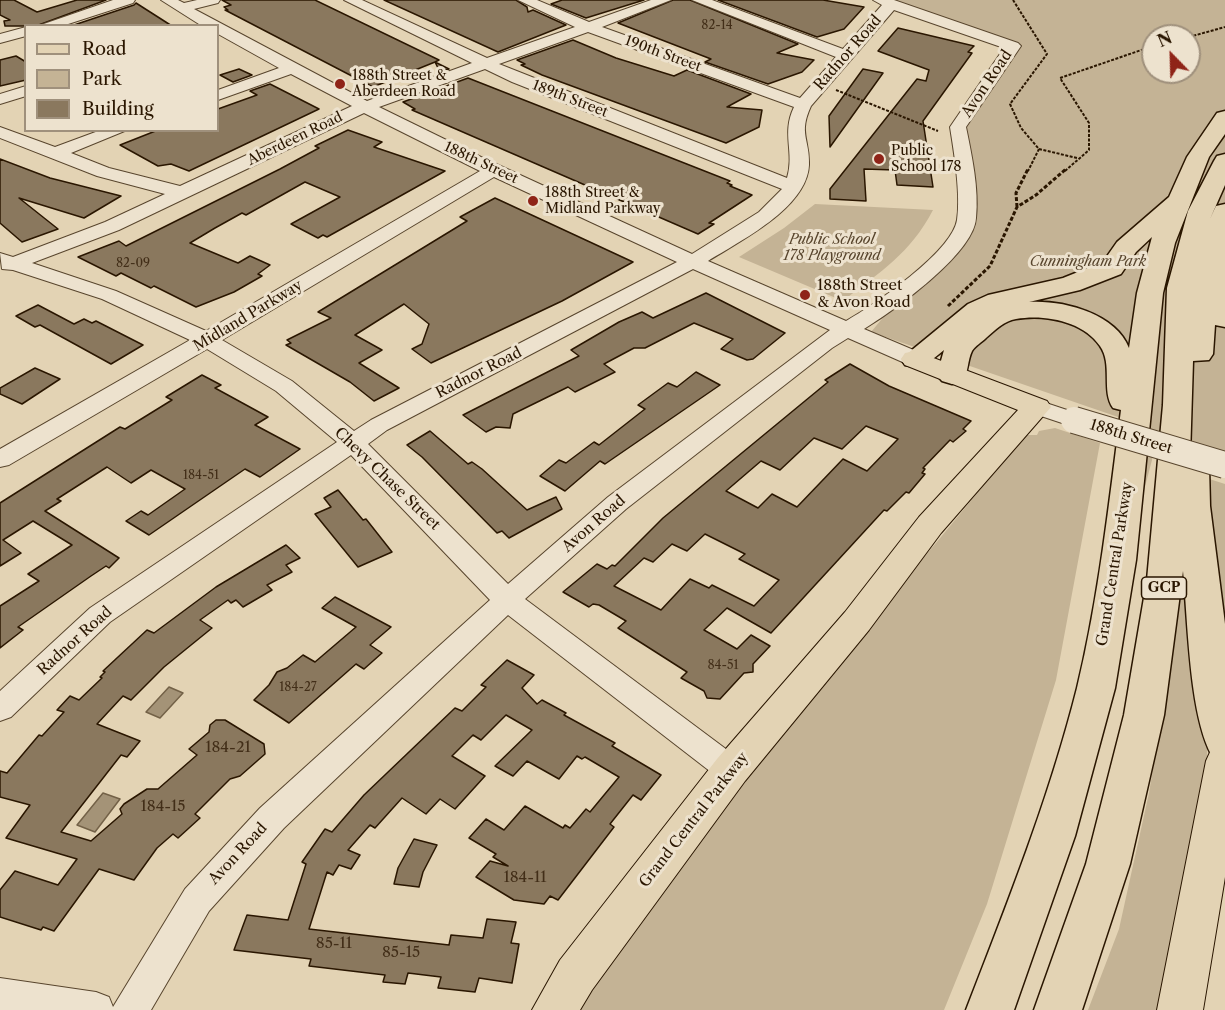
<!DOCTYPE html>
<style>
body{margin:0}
#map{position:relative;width:1225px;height:1010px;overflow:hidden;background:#e3d3b4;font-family:"Libre Caslon Text",serif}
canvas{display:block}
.legend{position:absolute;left:24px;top:24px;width:195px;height:108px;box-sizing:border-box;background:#ede2ce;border:2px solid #9f907c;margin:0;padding:8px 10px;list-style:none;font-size:18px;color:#2a1600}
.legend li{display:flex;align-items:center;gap:12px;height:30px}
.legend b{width:30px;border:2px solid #9f907c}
.north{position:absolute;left:1141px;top:24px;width:60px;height:60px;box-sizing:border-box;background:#ede2ce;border:2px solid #9f907c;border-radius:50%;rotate:337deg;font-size:16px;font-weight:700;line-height:24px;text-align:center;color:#2a1600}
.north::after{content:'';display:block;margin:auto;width:21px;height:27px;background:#8f2418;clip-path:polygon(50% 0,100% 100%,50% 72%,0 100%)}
</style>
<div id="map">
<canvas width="1225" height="1010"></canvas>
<ul class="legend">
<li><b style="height:8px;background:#e3d3b4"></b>Road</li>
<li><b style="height:16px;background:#c4b395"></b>Park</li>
<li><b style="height:16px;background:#8a785e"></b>Building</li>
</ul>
<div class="north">N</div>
</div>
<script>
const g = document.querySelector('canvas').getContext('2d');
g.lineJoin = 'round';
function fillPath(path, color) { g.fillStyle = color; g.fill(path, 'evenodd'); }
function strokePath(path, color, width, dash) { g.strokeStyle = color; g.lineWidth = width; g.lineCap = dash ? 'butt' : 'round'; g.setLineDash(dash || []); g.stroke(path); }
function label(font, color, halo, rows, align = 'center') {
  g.font = font + ' "Libre Caslon Text",serif'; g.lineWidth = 6; g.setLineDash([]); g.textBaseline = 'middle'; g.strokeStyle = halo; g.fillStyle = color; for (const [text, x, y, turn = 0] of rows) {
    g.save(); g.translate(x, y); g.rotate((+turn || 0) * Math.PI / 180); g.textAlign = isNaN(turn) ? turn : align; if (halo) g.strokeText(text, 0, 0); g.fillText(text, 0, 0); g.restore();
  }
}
fillPath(new Path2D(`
 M892,0H1225V455L1155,431L1152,460L1142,498L1147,427L871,332L956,230L964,190L957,125L1018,44ZM1153,36H1189V72H1153Z
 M815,204L933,210C910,254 881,271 843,301L739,257L784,228Z
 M1055,428L1100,443L1056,680L987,904L944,1010H578L791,710L936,543L1025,435H1037L1039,431Z
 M1200,476L1225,484V660Z
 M1184,497L1209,720L1205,790L1170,1010H1088L1119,929L1149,793L1178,617Z`), '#c4b395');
const water = new Path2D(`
 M169,687L183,693L160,718L146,712Z
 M103,793L120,799L95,832L77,825Z`);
fillPath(water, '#a49377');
strokePath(water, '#736147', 1.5);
const building = new Path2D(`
 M0,0H14L37,12L77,0H106L36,26H5L4,21L10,20L0,15Z
 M222,0H315L439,60L435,62L449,69L440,72L435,62L373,87L225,10H228L224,7L231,5Z
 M384,0H516L527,7L528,12L533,10L566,25L498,52Z
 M562,0H644L586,18L551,4Z
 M673,0H690L798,44L777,53L814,60L802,72L768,84L705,62L711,59L618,23Z
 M718,0H823L864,7L844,29L817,37Z
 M136,3L172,26H71L134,5Z
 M898,28L974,46L968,52L972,53L923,121L933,187L897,185L895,170L864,169L866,201L830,199V189L917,79L926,81L929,70L878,51Z
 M573,40L616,58L674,76L687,70L751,94L727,107L762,110L759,127L726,143L542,75L521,65L525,64L517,60Z
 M16,56L26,62V80L0,86V60Z
 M239,69L252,75L233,82L220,75Z
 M863,69L883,73L830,147L829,116Z
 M468,78L730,181L727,183L732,185L730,186L752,195L709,223L714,224L698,234L412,110L415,109L403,102Z
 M270,84L319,109L189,171L171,164L158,166L120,145L158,130H218V109L257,95L250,91Z
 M348,130L382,142L374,147L445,171L327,237L323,235L318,238L291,224L340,197L305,182L246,215L242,213L215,228L190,243L238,263L250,256L270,265L258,274L262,276L234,292L196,307L154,286L151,288L121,273L116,276L78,257L119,241L126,246L280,169L319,148L315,146Z
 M0,159L50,178L121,196L84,218L19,198L58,229L22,242L0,223Z
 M495,198L633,262L562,301L431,363L412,349L422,344L429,324L404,304L355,335L382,350L359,363L399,388L374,401L350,382L286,345L291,343L287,340L331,318L318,312L467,221L460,217Z
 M706,293L785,333L753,359L747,360L721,349L733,339L694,323L645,348H634L604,364L615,372L575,392L568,387L513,414L510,428L496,427L486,432L463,415L579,356L571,350L619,322L642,312L653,318Z
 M38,305L74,324L84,319L92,323L96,321L143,345L111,364L40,325L35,327L16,316Z
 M850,364L889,386L971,421L963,429L966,431L953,442L950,440L923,468L925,469L922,473L925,474L909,493L906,492L887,511L884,510L771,633L727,608L704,630L737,649L751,635L770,646L753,664V672L744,673L720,699L707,698L704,691L681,678L687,672L618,628L626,621L599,605L593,604L589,607L563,592L597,564L607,569L612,565L615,566L663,518L828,382L825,380ZM866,426L898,439L867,471L843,459L797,507L772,494L758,508L726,491L761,461L780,470L814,438L842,449ZM705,534L745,554L739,559L779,580L754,606L712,585L709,588L690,579L661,610L614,586L644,558L653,562L672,544L687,551Z
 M35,368L60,379L22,404L0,394V388Z
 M696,372L720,385L605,464L600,461L565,491L540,476L559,460L566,463L594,442L599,445L645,409L638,405L668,383L677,387Z
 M202,375L221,385L215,388L268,417L255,425L300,449L260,477L245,469L149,535L126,521L141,511L148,515L185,489L151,470L131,483L107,467L57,499L61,501L45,511L119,558L109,568L106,566L91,576L18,627L23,630L0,648V606L39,581L28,574L72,545L33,521L3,540L21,553L0,566V503L120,427L125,429L172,400L166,397Z
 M430,431L468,464L472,462L482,469L527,510L556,497L562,509L509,538L502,531L497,533L422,457L407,445Z
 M338,490L363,520L366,519L392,552L358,567L315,514L331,507L324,498Z
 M286,545L300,558L286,565L292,572L267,585L272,590L243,607L236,600L231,603L228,600L200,620L212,628L164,667L131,700L123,696L97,724L140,741L127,757L121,755L61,832L91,841L122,814L120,809L124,804L147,789H158L197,755L189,749L209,732L210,725L216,720H225L264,744L265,754L240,776L230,779L195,814L200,818L178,838L173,834L157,848L134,880L99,869L54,931L43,927L41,930L0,917V890L15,871L58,885L77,859L6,838L30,805L0,797V771L7,773L39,735L42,736L64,712L57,710L70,696L79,700L102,678L100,677L105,672L103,671L147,630L154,633L216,587Z
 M335,597L391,627L370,645L382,653L364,669L356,664L289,723L254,700L269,685L277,672L287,668L303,655L315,662L356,627L322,608Z
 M507,660L534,675L522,688L537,704L542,700L566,713L564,715L615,743L612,746L661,775L641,800L633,795L610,824L614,827L558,900L550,896L544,904L514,900L476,877L490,861L508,866L493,857L496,854L469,838L486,819L504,830L525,806L563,828L565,825L570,828L586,809L590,812L619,777L585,757L582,759L577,756L559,779L527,761L513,776L495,766L532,730L506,715L481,740L473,735L452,756L485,776L455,809L440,799L426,814L402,798L375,828L370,825L348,850L360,855L351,869L339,865L333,875L327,872L309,929L449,945L451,935L483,938L487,919L516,922L511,943L519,944L512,983L479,978L475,992L438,988L441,977L408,973L405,984L383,982L385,975L309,966L311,959L234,950L247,915L288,920L306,864L302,862L325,829L332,832L364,795L455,708L462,711L486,687L481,685Z
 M414,839L437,845L423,872L419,887L394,884L398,868Z`);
fillPath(building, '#8a785e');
strokePath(building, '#2a1600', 1.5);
const minor = new Path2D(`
 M113,0H135L133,3L62,26H38Z
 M161,0H178L184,3L197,0H220L218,3L194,9L367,101L472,63L344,0H362L487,58L575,27L518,0H537L589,22L651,0H671L602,27L800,98L836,57L692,0H712L843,49L882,5L873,0H894L1018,43L1021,46L966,127C972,156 979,189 976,218C974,254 893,311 864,329L923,354L926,359L923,364H907L848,338L832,348L626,509L525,599L742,761L747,770L742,779L731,783L720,779L508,615L284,828L209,911L151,1010H0V978L96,992L109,997L113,1007L185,889L260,808L490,600L351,455L110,622L11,717L0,721V691L90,608L337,442L276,391L207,349L9,465L0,467V449L190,340L102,299L13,270L2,269L0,253L13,257L105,222L165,194L97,176L0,138V127L55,147L101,130H127L71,153L109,168L180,186L352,106L291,74L218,100V90L279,68L218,34V26H202ZM894,10L1004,48L950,127C954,152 961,195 957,220C952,252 874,305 846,321L708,261C740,241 807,208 809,165C810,139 798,134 811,106ZM588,32L794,107C781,134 795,152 787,178L499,64ZM485,69L512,82L782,189L759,212L692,254L481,157L379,107ZM364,113L480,171L206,331L116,291L32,263L119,230ZM494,177L677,262L371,420L354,431L292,381L222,340ZM693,269L830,330L608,497L508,584L368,444L387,430Z
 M26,27V36L0,43V34Z
 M26,86V96L0,104V94Z
 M1037,400L1082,415L1086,420L1082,425L1074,427L1029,412L1025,407L1029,402Z`);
const major = new Path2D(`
 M915,351L1047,401L1051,407L941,533L869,630L745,781L592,990L580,1010H532L560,960L717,759L845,612L919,517L1018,410L905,365L901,359L905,353Z
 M1225,745V877L1203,1010H1157L1206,761L1211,750Z`);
const highway = new Path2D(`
 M1225,111V134L1209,157L1175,243L1163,293L1136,560L1115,688L1075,836L1014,1010H966C1007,904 1049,799 1077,688C1099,597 1109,503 1121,410L1113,408C1101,391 1113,364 1100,346C1083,321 1044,314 1016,319C1004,321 995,330 986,338C982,342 975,346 972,351C967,361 969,372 962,381L952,384L942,381L937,375L944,350C931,361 922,369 905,365L901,359L968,304L988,295L1063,278L1103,262L1117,242L1169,197L1187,157L1217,113ZM1152,237L1137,293L1129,348C1115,313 1063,300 1029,302L1080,290L1121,274L1136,252Z
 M1225,154V185L1210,219L1216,206L1225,204V327L1215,325L1213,354L1209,360L1193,361L1190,457L1204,459L1209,466L1210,506L1225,624V759L1211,754C1189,712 1188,621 1183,571L1164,715L1130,864L1082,1010H1034L1086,864L1124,715L1147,580L1163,405L1167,288L1188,211L1214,161L1217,156Z`);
strokePath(minor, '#58452d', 2);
strokePath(major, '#2a1600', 2);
strokePath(highway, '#2a1600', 3);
strokePath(new Path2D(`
 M1013,0L1047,54L1010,104L1021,128L1039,149L1028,171
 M1189,37L1225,27
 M836,90L938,131
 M1039,149L1077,158
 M1065,171L1089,150V123L1060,78L1153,46`), '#2a1600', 2, [3, 1.5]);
strokePath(new Path2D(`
 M1017,207L1016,193L1028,169
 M948,306L990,266L1017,207L1036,195L1066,169`), '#2a1600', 3, [4, 2]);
fillPath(minor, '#ede2ce');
fillPath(major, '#e3d3b4');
fillPath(highway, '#e3d3b4');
const minorBridge = new Path2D(`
 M1074,420L1225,465`);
strokePath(minorBridge, '#58452d', 28, []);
strokePath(minorBridge, '#ede2ce', 26);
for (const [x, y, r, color] of [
 [340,84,6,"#8f2418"],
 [879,159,6,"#8f2418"],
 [533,201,6,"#8f2418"],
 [805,295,6,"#8f2418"]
]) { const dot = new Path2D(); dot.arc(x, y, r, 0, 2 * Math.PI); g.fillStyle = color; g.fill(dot); strokePath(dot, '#ede2ce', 2); }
label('12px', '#422e18', null, [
 ["82-14",717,26],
 ["82-09",133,264],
 ["184-51",201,476],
 ["84-51",723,666],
 ["184-27",298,688]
]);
label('14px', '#2a1600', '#ede2ce', [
 ["190th Street",663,54,20],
 ["189th Street",570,99,21],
 ["Aberdeen Road",295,139,-26],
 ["188th Street",481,163,25]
]);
label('14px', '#2a1600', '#ede2ce', [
 ["188th Street &",352,76],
 ["Aberdeen Road",352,92],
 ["Public",891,151],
 ["School 178",891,167],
 ["188th Street &",545,193],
 ["Midland Parkway",545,209]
], 'left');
label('italic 14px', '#58452d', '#ede2ce', [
 ["Public School",832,240],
 ["178 Playground",832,256],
 ["Cunningham Park",1088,262]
]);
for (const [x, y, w] of [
 [1164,588,45]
]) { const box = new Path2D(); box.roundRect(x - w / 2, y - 11, w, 22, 4.5); g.fillStyle = '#ede2ce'; g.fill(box); strokePath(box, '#2a1600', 1.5); }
label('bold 14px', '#2a1600', null, [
 ["GCP",1164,588]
]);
label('15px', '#2a1600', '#ede2ce', [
 ["Radnor Road",848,53,-49],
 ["Avon Road",987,84,-56],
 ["Midland Parkway",248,316,-31],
 ["Radnor Road",479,373,-27],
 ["188th Street",1131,437,17],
 ["Chevy Chase Street",387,479,44],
 ["Avon Road",594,524,-41],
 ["Grand Central Parkway",1115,564,-81],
 ["Radnor Road",75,641,-42],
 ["Grand Central Parkway",694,820,-52],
 ["Avon Road",238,854,-47]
]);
label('15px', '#2a1600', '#ede2ce', [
 ["188th Street",817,286],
 ["& Avon Road",817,303]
], 'left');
label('15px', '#422e18', null, [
 ["184-21",228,748],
 ["184-15",163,807],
 ["184-11",525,878],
 ["85-11",334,944],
 ["85-15",401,953]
]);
</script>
